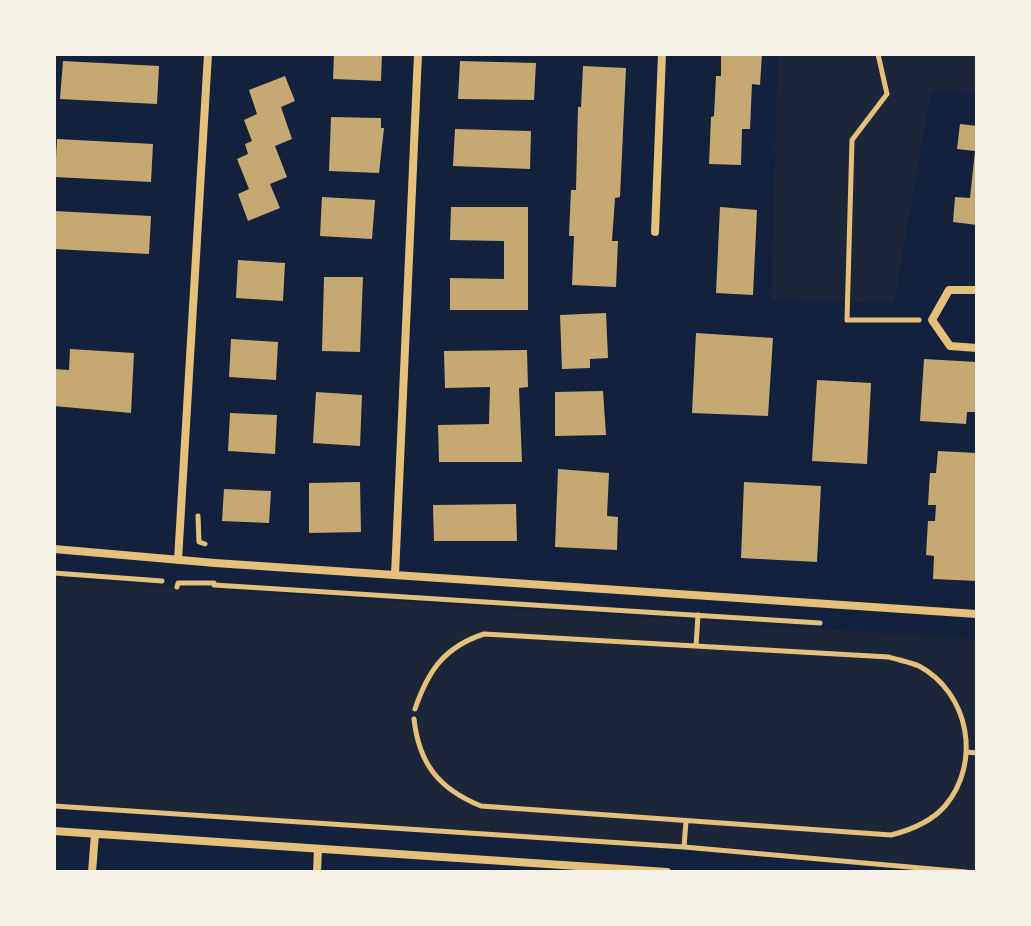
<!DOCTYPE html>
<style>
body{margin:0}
#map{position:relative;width:1031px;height:926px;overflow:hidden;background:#14213d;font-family:"Work Sans",sans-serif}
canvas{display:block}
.frame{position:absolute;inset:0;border:56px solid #f6f1e7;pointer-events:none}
</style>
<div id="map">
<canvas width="1031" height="926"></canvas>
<div class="frame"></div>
</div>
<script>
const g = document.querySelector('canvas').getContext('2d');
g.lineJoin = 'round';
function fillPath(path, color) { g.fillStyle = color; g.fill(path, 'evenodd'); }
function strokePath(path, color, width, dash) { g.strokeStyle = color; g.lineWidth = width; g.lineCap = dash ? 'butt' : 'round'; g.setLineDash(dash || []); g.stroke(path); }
fillPath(new Path2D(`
 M778,54H977V94L931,91L894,303L771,300Z
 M54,579L977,639V870L766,850L54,803Z`), '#1d2539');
fillPath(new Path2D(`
 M334,54H382L381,81L333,79Z
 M721,54H762L760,85L752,84L750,129H742L741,165L709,164L711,117L714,116L716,76H721Z
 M63,61L159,66L157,104L60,99Z
 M460,61L536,63L534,100L458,99Z
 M583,66L626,68L620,197L615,198L612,241H618L616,287L572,285L574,236H569L571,190H576L578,107H581Z
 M285,76L295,101L281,107L292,139L275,146L287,177L270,184L280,208L248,221L238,194L249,189L237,159L248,154L245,144L252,141L244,120L257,114L249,90Z
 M331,117L381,118V128H384L379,173L329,171Z
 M960,124L977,126V225L953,222L955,197L970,198L975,151L957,149Z
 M455,129L531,131L530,169L453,166Z
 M57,139L153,144L151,182L55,177Z
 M322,197L375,200L372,239L320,236Z
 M451,207H528V310H450V278L504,279V241L450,240Z
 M720,207L757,210L753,295L716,293Z
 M54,211L151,216L149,254L54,249Z
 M238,260L285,263L283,301L236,298Z
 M324,277H363L360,352L322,351Z
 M606,313L608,358L590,359V368L562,369L560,315Z
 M696,333L773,338L768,416L692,413Z
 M231,339L278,342L276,380L229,377Z
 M70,349L134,353L131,413L54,406V369L69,370Z
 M527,350L528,387L519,388L522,462H439L438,425L489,424L490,387L445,388L444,351Z
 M924,359L977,362V412H967L966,424L920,421Z
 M817,380L871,383L867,464L812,461Z
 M603,391L606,435L555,436V392Z
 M316,392L362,395L360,446L313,443Z
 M230,413L277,415L275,454L228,451Z
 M938,451L977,453V581L933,579L934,556L926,555L928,521H935L936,505H928L930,473H936Z
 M558,469L609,473L607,516L618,517L617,550L555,547Z
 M360,482L361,532L309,533V483Z
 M744,482L821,486L817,562L741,558Z
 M224,489L271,491L269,523L222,521Z
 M516,504L517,541H434L433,505Z`), '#c6a872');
strokePath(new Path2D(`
 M878,54L887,94L852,140L847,320H919
 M198,516L199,542L205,544
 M54,573L162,581
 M214,585L820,623
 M177,587L178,583H214
 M696,646L698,615
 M414,719C419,764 439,789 481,806L891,835C911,830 931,822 945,806C982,762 969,693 919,666C910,662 898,660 889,657L484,634C444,647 428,671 415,709
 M967,752L977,753
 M54,806L684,847L966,872
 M684,847L686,821`), '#e5c07b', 5);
strokePath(new Path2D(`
 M655,232L662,54
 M977,290H949L932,320L950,346L977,348
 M54,549L215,563L977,614
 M178,560L208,54
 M395,575L418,54
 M54,831L667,872
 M92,872L95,834
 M317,872L318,849`), '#e5c07b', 8);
</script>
